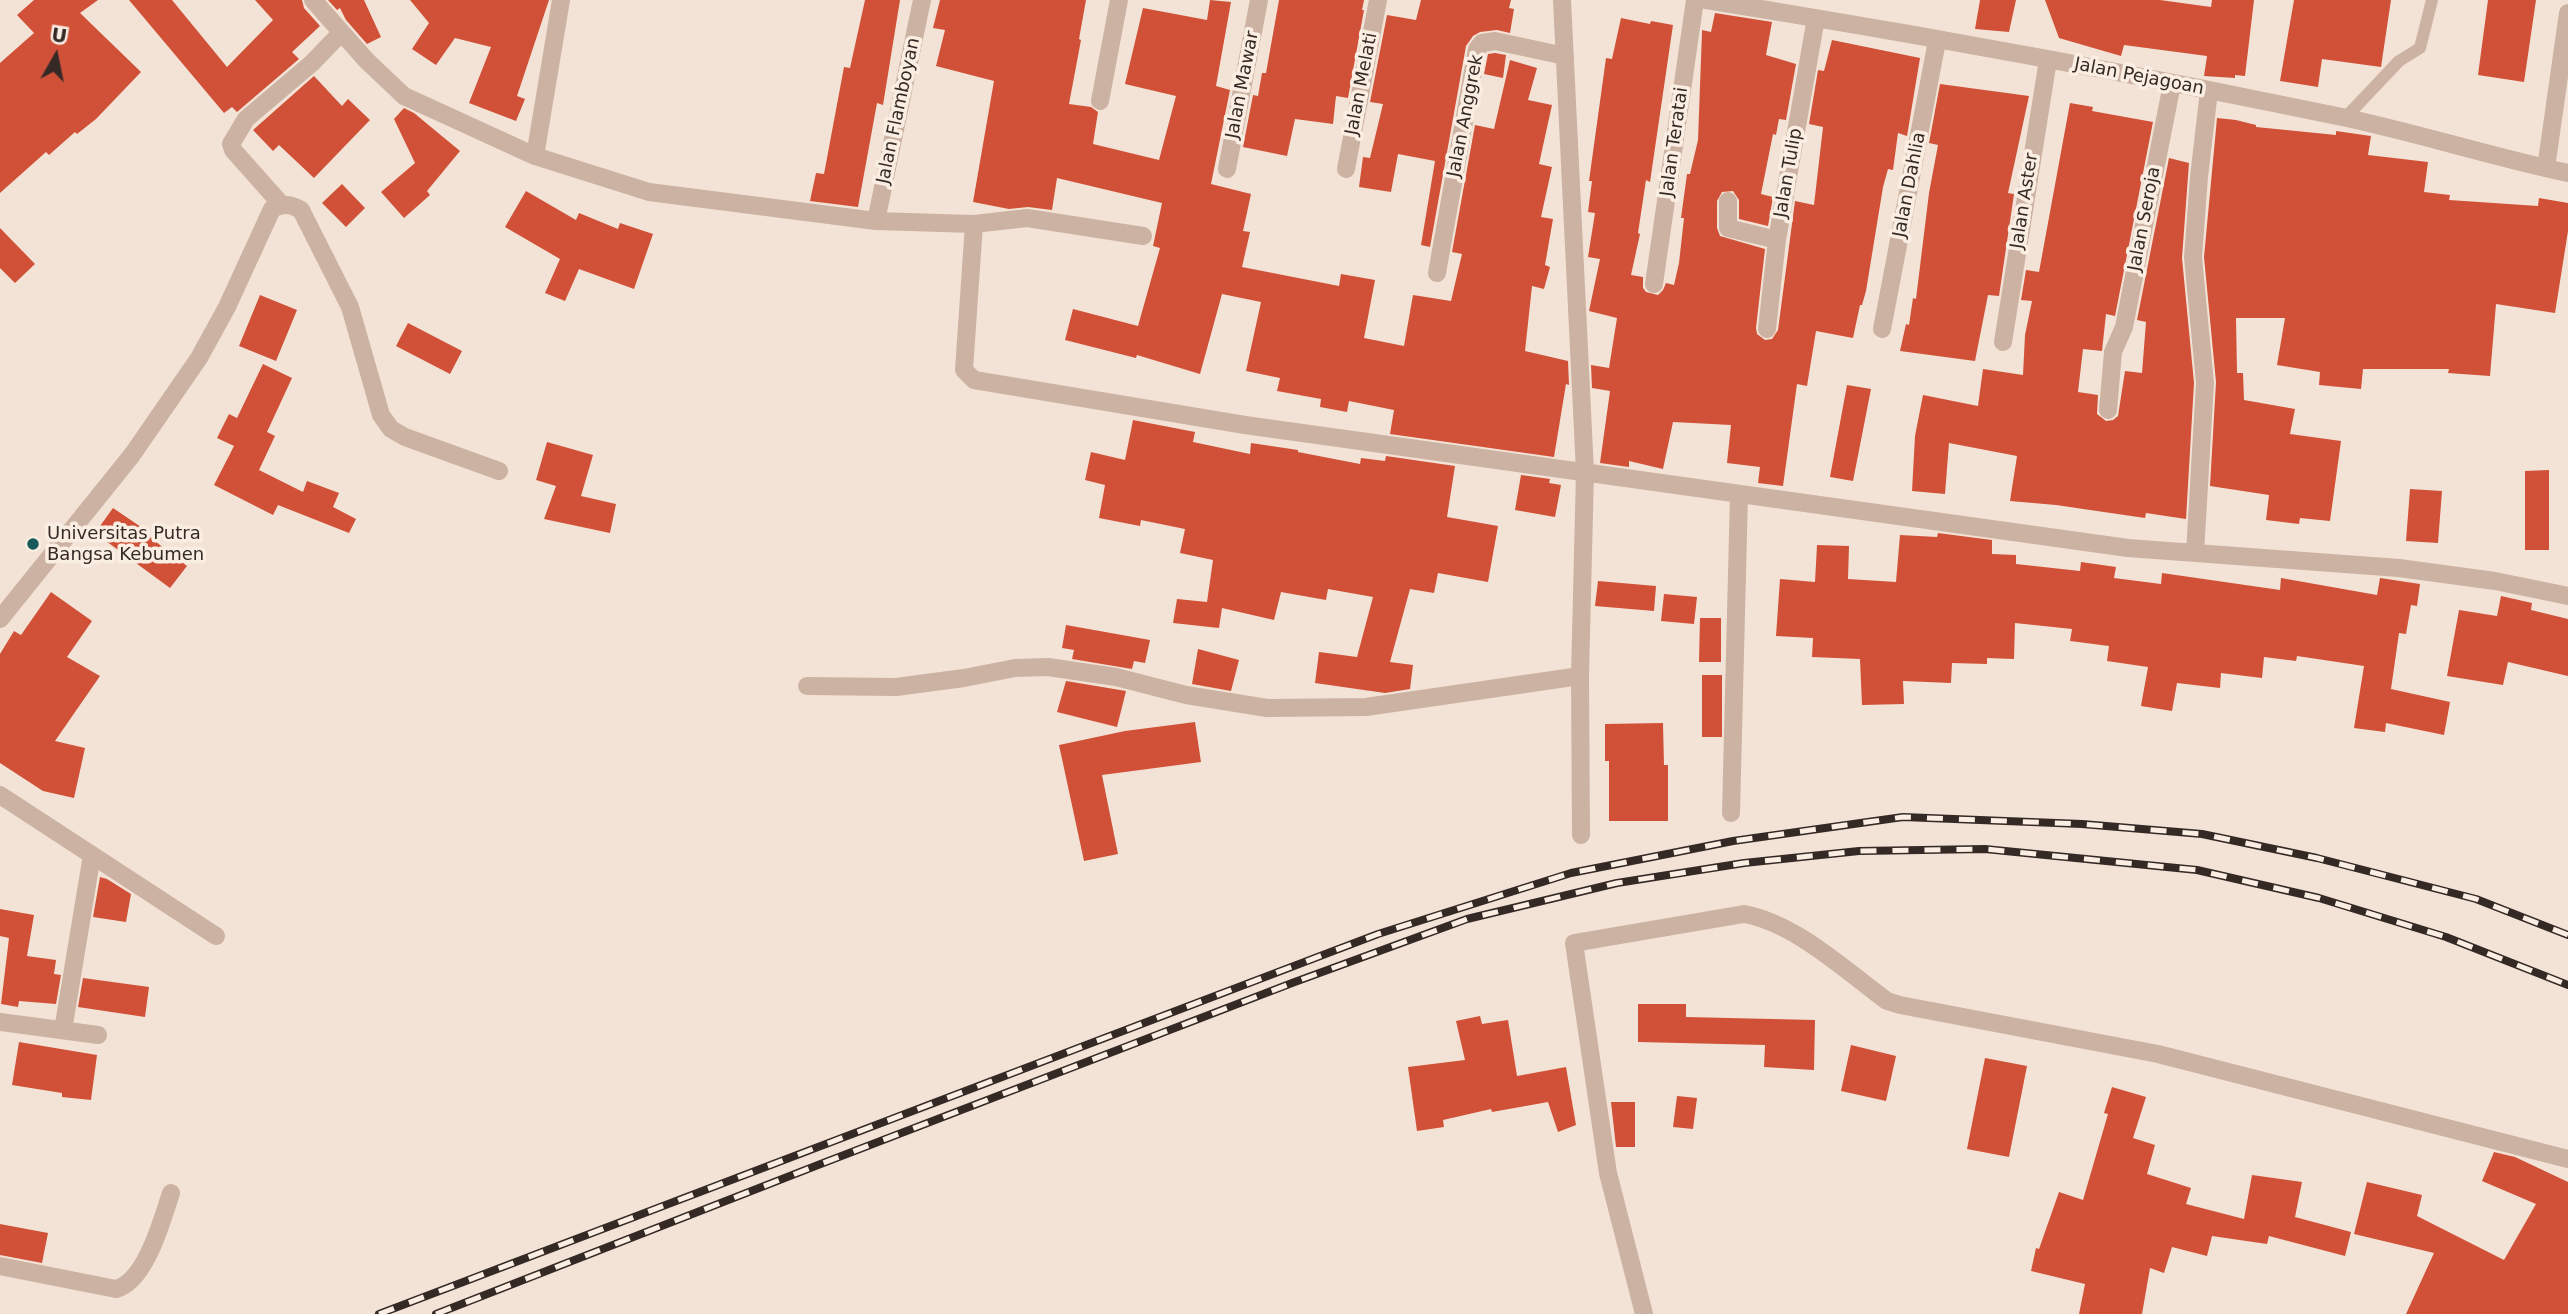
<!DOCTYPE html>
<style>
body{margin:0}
#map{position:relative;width:2568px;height:1314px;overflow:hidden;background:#f3e3d6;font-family:"DejaVu Sans",sans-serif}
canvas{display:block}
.north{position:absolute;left:21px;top:21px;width:70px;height:70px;-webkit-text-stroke:5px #faeee3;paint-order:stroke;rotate:9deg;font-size:19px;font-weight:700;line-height:28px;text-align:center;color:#352925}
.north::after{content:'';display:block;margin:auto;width:24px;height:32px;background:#352925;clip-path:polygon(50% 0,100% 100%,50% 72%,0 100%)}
</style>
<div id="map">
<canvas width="2568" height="1314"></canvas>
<div class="north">U</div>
</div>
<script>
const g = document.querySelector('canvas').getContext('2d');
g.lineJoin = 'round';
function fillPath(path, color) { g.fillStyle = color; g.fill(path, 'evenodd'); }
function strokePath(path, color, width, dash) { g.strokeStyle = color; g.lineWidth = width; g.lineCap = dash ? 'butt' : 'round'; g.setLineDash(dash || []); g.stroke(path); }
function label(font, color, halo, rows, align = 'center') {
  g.font = font + ' "DejaVu Sans",sans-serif'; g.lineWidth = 7; g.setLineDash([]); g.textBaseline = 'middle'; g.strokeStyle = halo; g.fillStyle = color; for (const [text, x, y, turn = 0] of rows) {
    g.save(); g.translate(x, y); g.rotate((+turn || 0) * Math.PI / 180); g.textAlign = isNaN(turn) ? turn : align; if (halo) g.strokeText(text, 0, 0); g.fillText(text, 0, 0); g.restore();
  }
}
fillPath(new Path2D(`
 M34,0H98L80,13L141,72L96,119L77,134L75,132L49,155L46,152L0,193V63L34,33L17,15Z
 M129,0H172L227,67L273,20L255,0H302L304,8L320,26L292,52L299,59L237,112L232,107L224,113Z
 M328,0H364L381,37L367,44L346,20L340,8L337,10Z
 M410,0H549L517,96L525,99L516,121L469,103L491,47L455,38L436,65L412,49L429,23Z
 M865,0H900L883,105L877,103L858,207L810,201L816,173L824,174L844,67L850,68Z
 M940,0H1086L1079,39L1081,40L1069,104L1091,107L1098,112L1093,144L1159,160L1176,96L1125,84L1143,8L1207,20L1210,0L1231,2L1216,86L1230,90L1211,184L1251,194L1243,231L1250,232L1242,267L1339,286L1341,274L1375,280L1364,338L1404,346L1413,295L1451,301L1462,254L1452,252L1475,125L1494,129L1510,60L1537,68L1528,100L1552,105L1539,164L1552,167L1541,217L1553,219L1545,265L1550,267L1544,289L1532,286L1525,351L1568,361L1569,385L1566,384L1554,457L1390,434L1394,410L1349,401L1347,412L1320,407L1321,399L1277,391L1280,378L1246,371L1261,302L1222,294L1200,374L1137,355L1136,358L1065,340L1073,309L1138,326L1160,248L1153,246L1162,203L1057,178L1052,210L1028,207L1009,209L973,202L994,81L936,66L945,30L933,28Z
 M1279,0H1364L1362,10H1364L1348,98L1336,96L1333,124L1295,119L1287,156L1243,147L1253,95L1258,96L1262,73H1266Z
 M1421,0H1511L1509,8L1514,9L1510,33L1497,30L1480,32L1473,36L1466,46L1430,247L1421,245L1435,161L1398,154L1391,192L1359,187L1363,157L1370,158L1383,104L1370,102L1387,15L1416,20Z
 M1980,0H2016L2009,32L1975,29Z
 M2045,0H2160L2211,7L2212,0H2254L2245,76L2235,75V78L2204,76L2207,56L2124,45L2121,56L2059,38Z
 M2294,0H2391L2381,67L2322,59L2318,87L2280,81Z
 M2488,0H2536L2524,82L2478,75Z
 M1715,13L1772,22L1766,55L1796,64L1786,120L1779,119L1776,135L1773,134L1761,194L1773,197L1768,226L1739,219V200L1733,191L1722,192L1717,201V228L1720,236L1765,249L1756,328L1757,334L1765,340L1772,339L1778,330L1795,201L1814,205L1823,127L1809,124L1818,70L1824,71L1832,40L1920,58L1907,136L1898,133L1893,170L1888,169L1883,187L1866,291L1862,305H1860L1853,338L1816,331L1807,386L1797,384L1783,486L1758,483L1760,467L1727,463L1731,425L1673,422L1663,469L1629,461V467L1600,463L1610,391L1592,388L1591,365L1609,368L1617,318L1589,311L1600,259L1588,257L1595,213L1588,212L1592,181H1589L1606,58L1612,59L1621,18L1650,24L1651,21L1673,25L1650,182L1646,180L1638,233L1640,234L1631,275L1643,277V288L1646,292L1658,295L1663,290L1666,283L1674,285L1679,263L1684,218H1681L1687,174H1690L1698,140L1702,32V30L1711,32Z
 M1495,53L1506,55L1503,78L1484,74L1488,54Z
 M314,76L342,106L348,99L370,120L314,178L279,145L273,151L253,130Z
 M1940,84L2029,96L2008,193L2014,194L1999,296L1988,295L1975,361L1900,351L1906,324L1909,325L1913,298L1916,299L1929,193L1938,145L1929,143Z
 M2070,103L2093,107L2092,111L2153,122L2115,316L2106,314L2102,351L2083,349L2078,392L2098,395L2097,414L2106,421L2113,420L2118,416L2125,371L2142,373L2146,322L2137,320L2169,158L2189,163L2182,258L2194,383L2186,519L2146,513L2145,518L2056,505L2010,501L2017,456L1949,443L1945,494L1912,491L1915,436L1923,395L1978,406L1983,369L2023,375L2025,335L2032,301L2021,300L2026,270L2039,272Z
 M404,108L414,113L460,151L427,191L430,195L404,218L381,192L415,163L394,119Z
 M2217,118L2236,120L2256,125V127L2336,135V131L2371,136L2368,155L2428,162L2424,192L2450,195L2449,200L2538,206L2539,198L2568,203V231L2555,313L2496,304L2490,376L2448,373L2449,369H2363L2361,389L2319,385L2320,372L2277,365L2285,318H2236L2237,373H2243L2244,400L2295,409L2290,434L2341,441L2330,521L2300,518L2299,524L2266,520L2269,495L2210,486L2216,382L2204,257Z
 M342,184L365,208L346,227L322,203Z
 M526,191L576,220L579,213L618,229L620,223L653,234L634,289L579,269L565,301L545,293L560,259L505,227Z
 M0,228L35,264L15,283L0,268Z
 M260,295L297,310L276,361L239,346Z
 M408,323L462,351L450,374L396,346Z
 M263,364L292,378L267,432L275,436L259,470L303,492L307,481L339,493L333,507L356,519L349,533L278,505L273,515L214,485L234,446L217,438L229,414L237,418Z
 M1847,385L1871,389L1853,481L1830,477Z
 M1133,420L1195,432L1193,442L1250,454L1251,443L1298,450V452L1360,464L1361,458L1385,461L1386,456L1455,466L1447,517L1498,526L1488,582L1438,573L1434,593L1410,589L1390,662L1413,665L1410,689L1385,693L1315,683L1319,652L1357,657L1373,597L1328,589L1326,600L1281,592L1274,620L1222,608L1219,628L1173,623L1177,599L1207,602L1213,560L1180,553L1185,529L1141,520L1140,526L1099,518L1105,485L1085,480L1091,452L1125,460Z
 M547,442L593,455L581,496L616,504L610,533L544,519L556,486L536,480Z
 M2549,470V550H2525V471Z
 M1521,475L1550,479L1549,483L1561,485L1555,517L1515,510Z
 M2410,489L2442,491L2438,543L2406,541Z
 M113,508L144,529L142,531L187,566L170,588L95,533Z
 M1938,533L1992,540V554L2016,555V564L2080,571L2081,562L2116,567L2114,578L2161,584L2162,573L2280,590L2281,578L2377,595L2380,578L2420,584L2417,606L2411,605L2406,634L2399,633L2391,689L2450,702L2444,735L2386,723L2385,732L2354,728L2364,666L2297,656L2296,661L2264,657L2262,678L2221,673L2220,688L2177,683L2172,711L2141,706L2148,667L2107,661L2109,646L2070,641L2072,629L2015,623L2014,659L1987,658V664L1952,663L1951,683L1903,681L1904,704L1862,705L1860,659L1812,657L1813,638L1776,636L1780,579L1815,582L1817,545L1849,546L1848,579L1896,582L1900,535L1937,537Z
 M1598,581L1656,586L1654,611L1595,606Z
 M51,592L92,621L67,657L100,676L55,741L85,748L74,798L43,791L0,763V654L14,631L21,635Z
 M1664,594L1697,597L1694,624L1661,621Z
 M2501,596L2532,603L2531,610L2568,619V676L2508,662L2503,685L2447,676L2459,610L2497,616Z
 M1700,618H1721V662H1699Z
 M1066,625L1150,640L1145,663L1134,661L1132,669L1072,659L1074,650L1062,648Z
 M1198,649L1239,660L1231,691L1192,684Z
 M1702,675H1722V737H1702Z
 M1066,681L1126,691L1117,727L1057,712Z
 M1195,722L1201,762L1102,775L1118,854L1084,861L1059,745L1125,731Z
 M1663,723L1664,765H1668V821H1609V761H1605V724Z
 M100,877L107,879L131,894L126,922L93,917Z
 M0,909L34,915L27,956L56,960L54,974L61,975L56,1004L19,1001L18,1007L1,1004L9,938L0,936Z
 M83,978L149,987L145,1017L78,1007Z
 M1638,1004H1686V1017L1815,1020L1814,1070L1764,1067L1765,1045L1638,1042Z
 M1480,1016L1482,1024L1508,1020L1517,1076L1566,1067L1576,1125L1558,1132L1548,1102L1492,1112L1491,1109L1443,1120L1444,1127L1417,1131L1408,1067L1465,1060L1456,1021Z
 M19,1042L97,1055L91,1100L62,1097V1093L12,1085Z
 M1851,1045L1896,1056L1886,1101L1841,1091Z
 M1985,1058L2027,1066L2009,1157L1967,1149Z
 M2112,1087L2146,1097L2133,1138L2155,1145L2147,1174L2191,1188L2186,1204L2244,1219L2252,1175L2302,1182L2295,1217L2351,1232L2345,1256L2269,1236L2267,1244L2212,1236L2207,1256L2172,1247L2164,1273L2150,1268L2142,1314H2079L2085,1284L2031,1271L2036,1248L2039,1249L2059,1192L2083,1200L2108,1114L2104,1113Z
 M1677,1096L1697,1098L1693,1129L1673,1127Z
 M1611,1102H1635V1147H1616Z
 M2494,1152L2515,1157L2568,1182V1314H2406L2434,1253L2354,1234L2367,1182L2422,1195L2417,1216L2504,1260L2536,1204L2482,1181Z
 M0,1224L48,1233L42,1263L0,1255Z`), '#d05137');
strokePath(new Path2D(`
 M2345,118L2399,61L2420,48L2432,0`), '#ccb2a2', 12);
strokePath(new Path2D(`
 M313,0L366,60L404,96L535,156L649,192L876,221L974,224L964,370L974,380L1245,425L2128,548L2399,568L2495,581L2568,596
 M1562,0L1585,472L1580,676L1581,835
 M1706,0C1919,34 2131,73 2342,117C2418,133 2492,157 2568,173
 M1100,101L1119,0
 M535,156L561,0
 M2546,168L2568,13
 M1227,169L1259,0
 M1346,169L1378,0
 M1728,201V228L1777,240
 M281,204L233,150L231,144L246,119L312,63L341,33
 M876,221L922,0
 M974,224L1027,218L1143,236
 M1437,273L1477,49L1482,43L1495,41L1565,56
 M1654,284L1695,0
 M1767,329L1777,240L1816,18
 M1882,329L1937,41
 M2003,342L2048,60
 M2108,410L2113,352L2124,327L2172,84
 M2195,553L2205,383L2193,257L2199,177L2209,91
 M0,619L132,455L199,358L227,307L272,209C284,203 290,204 301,210L350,307L381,415L391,429L405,437L499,471
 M807,686L896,687L964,678L1015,668L1048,667L1116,677L1186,695L1267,708L1366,707L1580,676
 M0,795L216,936
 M1731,813L1739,494
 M0,1022L98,1035
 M63,1030L92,855
 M0,1266L116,1289C146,1281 162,1220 171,1193
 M1644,1314L1608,1173L1574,943L1744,914C1795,923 1845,970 1887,1001L1900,1005L2158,1054L2568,1159`), '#ccb2a2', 18);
const rail = new Path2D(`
 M379,1314L1378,934L1571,873L1733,841L1903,817L2082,824L2202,834L2317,858L2476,899L2568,935
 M436,1314L818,1165L1292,983L1467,919L1617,883L1744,863L1859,851L1985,849L2197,870L2319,898L2446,937L2568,985`);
strokePath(rail, '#352925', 8);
strokePath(rail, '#faeee3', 5, [16]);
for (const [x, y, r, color] of [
 [33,544,7,"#175a59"]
]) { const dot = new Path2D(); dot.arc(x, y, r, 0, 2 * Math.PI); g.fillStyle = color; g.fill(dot); strokePath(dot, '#faeee3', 2.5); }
label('18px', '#352925', '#faeee3', [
 ["Jalan Pejagoan",2139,77,11],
 ["Jalan Melati",1362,84,-79],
 ["Jalan Mawar",1243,85,-79],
 ["Jalan Flamboyan",899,111,-78],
 ["Jalan Anggrek",1466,116,-79],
 ["Jalan Teratai",1675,142,-82],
 ["Jalan Tulip",1789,173,-80],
 ["Jalan Dahlia",1910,185,-79],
 ["Jalan Aster",2025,201,-81],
 ["Jalan Seroja",2145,219,-79]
]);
label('18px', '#352925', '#faeee3', [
 ["Universitas Putra",47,534],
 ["Bangsa Kebumen",47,555]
], 'left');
</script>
